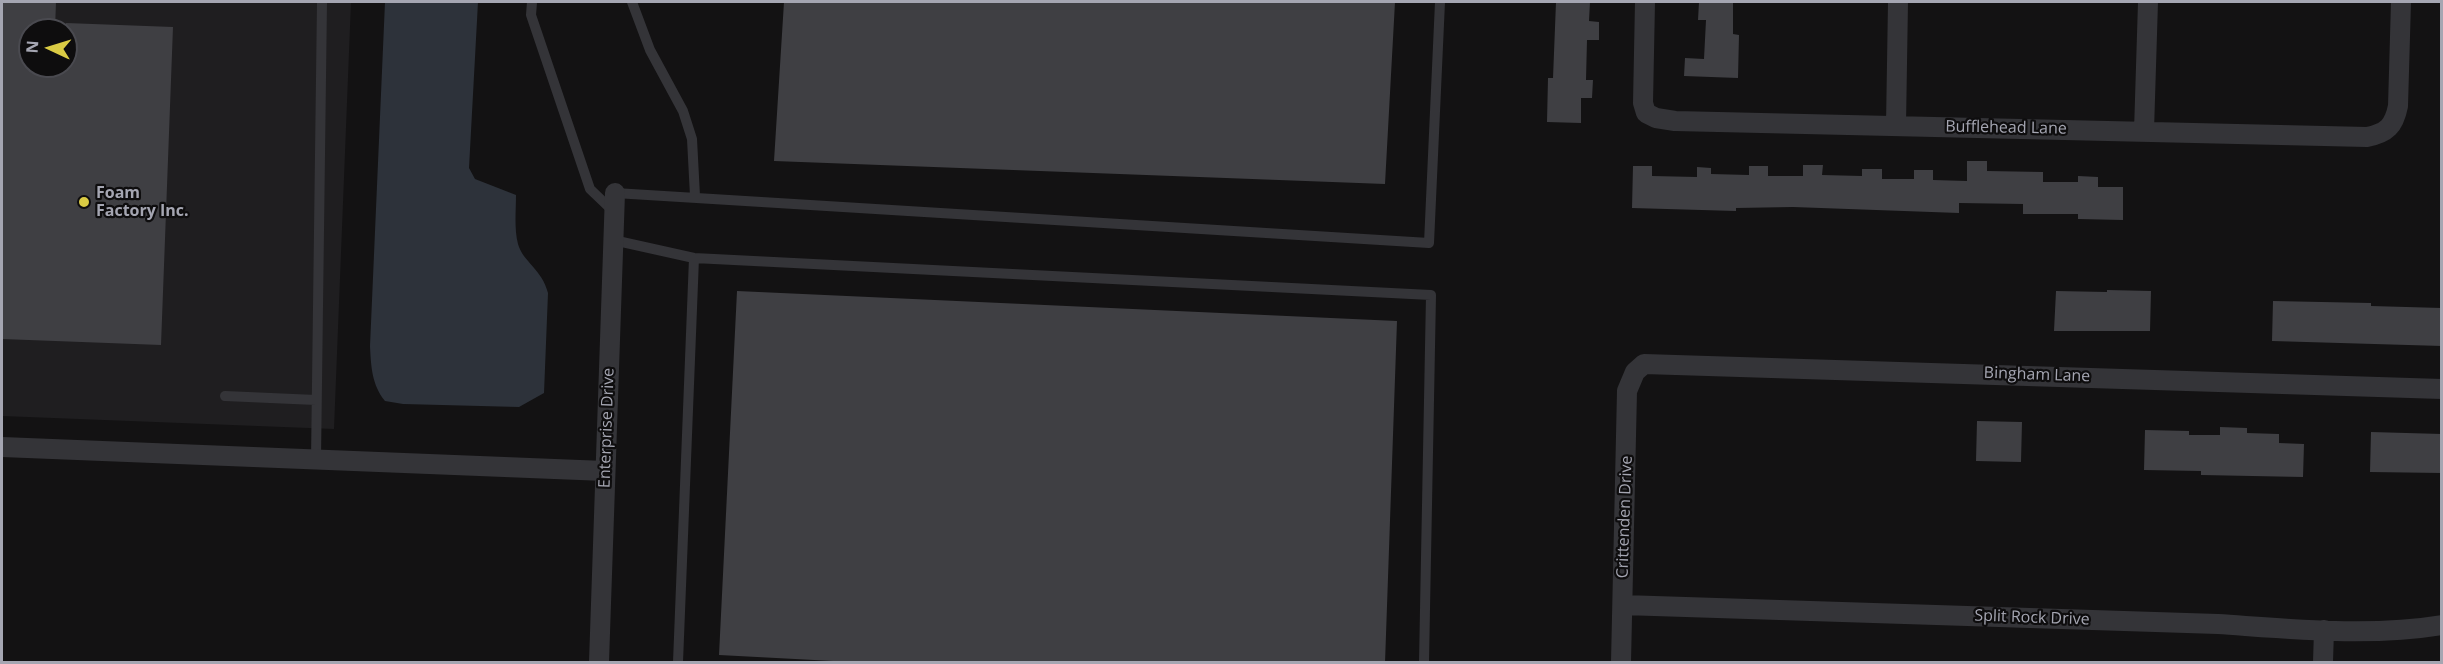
<!DOCTYPE html>
<style>
body{margin:0}
#map{position:relative;width:2443px;height:664px;overflow:hidden;background:#131213;font-family:"Open Sans",sans-serif}
canvas{display:block}
.frame{position:absolute;inset:0;border:3px solid #a5a6b2;pointer-events:none}
.north{position:absolute;left:18px;top:18px;width:60px;height:60px;box-sizing:border-box;background:#0e0d0e;border:2px solid #4a4a50;border-radius:50%;rotate:274deg;font-size:16px;font-weight:700;line-height:24px;text-align:center;color:#a5a6b2}
.north::after{content:'';display:block;margin:auto;width:21px;height:27px;background:#dacb44;clip-path:polygon(50% 0,100% 100%,50% 72%,0 100%)}
</style>
<div id="map">
<canvas width="2443" height="664"></canvas>
<div class="frame"></div>
<div class="north">N</div>
</div>
<script>
const g = document.querySelector('canvas').getContext('2d');
g.lineJoin = 'round';
function fillPath(path, color) { g.fillStyle = color; g.fill(path, 'evenodd'); }
function strokePath(path, color, width, dash) { g.strokeStyle = color; g.lineWidth = width; g.lineCap = dash ? 'butt' : 'round'; g.setLineDash(dash || []); g.stroke(path); }
function label(font, color, halo, rows, align = 'center') {
  g.font = font + ' "Open Sans",sans-serif'; g.lineWidth = 4.5; g.setLineDash([]); g.textBaseline = 'middle'; g.strokeStyle = halo; g.fillStyle = color; for (const [text, x, y, turn = 0] of rows) {
    g.save(); g.translate(x, y); g.rotate((+turn || 0) * Math.PI / 180); g.textAlign = isNaN(turn) ? turn : align; if (halo) g.strokeText(text, 0, 0); g.fillText(text, 0, 0); g.restore();
  }
}
fillPath(new Path2D(`
 M2,2H351L334,429L2,416ZM30,30H66V66H30Z`), '#1f1e20');
fillPath(new Path2D(`
 M385,2H478L469,168L475,179L516,195C516,210 514,229 518,244C523,262 542,269 548,293L544,393L519,407L403,404L385,401C372,385 371,367 370,346Z`), '#2d323a');
fillPath(new Path2D(`
 M2,2H56L55,30H30V66H66V23L173,27L161,345L2,339Z
 M784,2H1395L1385,184L774,161Z
 M1556,2H1590L1589,21L1599,22V40H1587L1586,80H1593L1592,98H1581V123L1547,122L1548,78H1553Z
 M1699,2H1733V34L1739,35L1738,78L1684,76L1685,58L1704,59L1706,20H1698Z
 M1967,161H1987V171L2043,172V182H2078V176L2098,177V187H2123V220L2078,219V214H2023V204L1959,203V213L1793,207L1736,208V211L1632,208L1633,166H1652V176L1697,177V167L1711,168V174L1749,175V166H1768V176H1803V165H1823L1822,175L1862,176V169H1882V179H1914V170H1933V180L1967,181Z
 M2107,290L2151,291L2150,331H2054L2056,291L2107,292Z
 M737,291L1397,321L1385,663H871L719,655Z
 M2273,301L2371,303V306L2442,308V346L2272,341Z
 M1977,421L2022,422L2021,462L1976,461Z
 M2220,427L2247,428V433L2279,434V443L2304,444L2303,477L2201,475V471L2144,470L2145,430L2189,431V435H2220Z
 M2371,432L2442,434V473L2370,472Z`), '#3f3f43');
strokePath(new Path2D(`
 M532,2L531,15L590,189L614,212
 M632,2L650,50L683,111L692,139L695,196
 M615,193L1429,243L1440,2
 M613,240L694,258L1431,295L1424,662
 M225,396L316,400
 M316,459L322,2
 M678,662L694,258`), '#343438', 10);
strokePath(new Path2D(`
 M1645,2L1643,103L1646,113L1656,118L1675,121L2367,137C2387,133 2394,126 2398,106L2401,2
 M1896,125L1898,2
 M2144,131L2148,2
 M2,447L605,471
 M1623,605L2218,624C2292,629 2369,637 2442,625
 M599,662L615,193
 M1621,662L1627,391L1635,372L1644,364L2442,389
 M2323,662L2324,630`), '#343438', 20);
for (const [x, y, r, color] of [
 [84,202,6,"#dacb44"]
]) { const dot = new Path2D(); dot.arc(x, y, r, 0, 2 * Math.PI); g.fillStyle = color; g.fill(dot); strokePath(dot, '#0e0d0e', 2); }
label('16px', '#a5a6b2', '#0e0d0e', [
 ["Bufflehead Lane",2006,128,1],
 ["Bingham Lane",2037,375,2],
 ["Enterprise Drive",607,428,-88],
 ["Crittenden Drive",1625,517,-88],
 ["Split Rock Drive",2032,618,2]
]);
label('bold 16px', '#a5a6b2', '#0e0d0e', [
 ["Foam",96,193],
 ["Factory Inc.",96,211]
], 'left');
</script>
